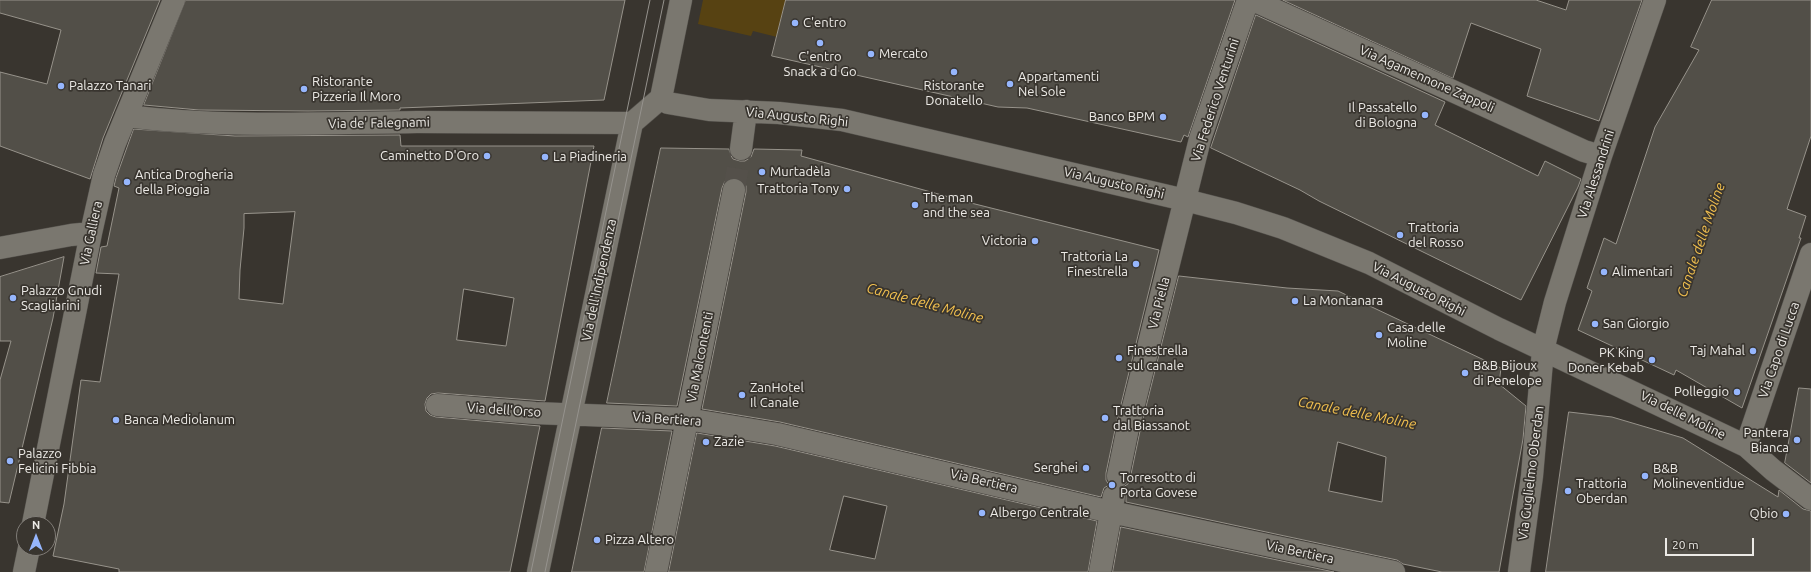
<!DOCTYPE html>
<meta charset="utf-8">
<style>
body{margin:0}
#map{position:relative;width:1811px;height:572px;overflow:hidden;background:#39352f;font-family:Ubuntu,sans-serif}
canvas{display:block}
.north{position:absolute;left:16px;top:516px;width:40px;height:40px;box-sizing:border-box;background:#39352f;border:1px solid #817d78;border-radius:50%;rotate:0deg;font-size:11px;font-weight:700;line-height:16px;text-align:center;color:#eceae6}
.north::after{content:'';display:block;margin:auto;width:14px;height:18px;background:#96b6fd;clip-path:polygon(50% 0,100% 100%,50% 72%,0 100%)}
.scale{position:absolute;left:1665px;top:538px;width:89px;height:18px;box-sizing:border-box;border:2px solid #eceae6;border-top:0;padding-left:5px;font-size:12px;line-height:14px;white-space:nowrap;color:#eceae6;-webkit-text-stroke:3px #39352f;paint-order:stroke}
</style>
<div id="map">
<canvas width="1811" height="572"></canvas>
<div class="north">N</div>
<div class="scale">20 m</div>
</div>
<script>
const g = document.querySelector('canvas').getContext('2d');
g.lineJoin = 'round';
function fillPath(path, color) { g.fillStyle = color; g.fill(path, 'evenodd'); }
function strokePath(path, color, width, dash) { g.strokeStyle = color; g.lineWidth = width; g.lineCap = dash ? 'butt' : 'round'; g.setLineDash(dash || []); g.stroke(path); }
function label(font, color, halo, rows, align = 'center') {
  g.font = font + ' Ubuntu,sans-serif'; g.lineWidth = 3.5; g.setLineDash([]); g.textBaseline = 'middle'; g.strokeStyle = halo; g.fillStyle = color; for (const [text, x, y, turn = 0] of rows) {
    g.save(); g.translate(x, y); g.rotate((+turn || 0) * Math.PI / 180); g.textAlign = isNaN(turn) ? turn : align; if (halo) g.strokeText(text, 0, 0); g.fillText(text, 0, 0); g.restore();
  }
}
fillPath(new Path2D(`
 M703,0H786L777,37L753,31L751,36L698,24Z`), '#574212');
const building = new Path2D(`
 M0,0H160L103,138L90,179L0,146V72L47,84L61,30L0,13Z
 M186,0H625L604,100L400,108V110L308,111L199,110L144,105Z
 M786,0H1235L1188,137L1184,135L1181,142L1027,108L998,107L772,56Z
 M1283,0H1536L1566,10L1569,0H1642L1599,121L1527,96L1541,49L1471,23L1453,78Z
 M1712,0H1811V136L1787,209L1806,216L1799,238H1801L1742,408L1676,370L1674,375L1578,330L1592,291L1587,288L1604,238L1616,244L1655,127L1699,50L1691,47Z
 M1256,15L1445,102L1435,125L1538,176L1545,161L1581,179L1578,187L1521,300L1319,201L1300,190L1211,148Z
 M134,129L235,136L400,135L401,146H594L545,401L438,393L431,394L427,398L425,404L426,411L430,415L436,417L540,426L510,572H119V569L53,556L64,504L81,380L100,382L119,274L96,273L101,247L107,246L119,188L114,186L116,178ZM295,212L283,304L239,299L240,270L244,228V214ZM464,289L514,298L506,346L457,340Z
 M661,148L729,149L730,154L733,159L740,161H745L751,157L754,149L802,150L801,156L877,177L967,202L1159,250L1116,425L1106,473V480L1109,485L1104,488L1101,497L780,422L702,409L746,192V186L743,181L736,178H730L725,181L722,188L677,406L607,403Z
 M64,257L53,318L9,503L0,502V380L11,341H0V277Z
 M1179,276L1287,288L1338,291L1501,368L1499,384L1526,406L1523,439L1499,572H1442L1403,564L1397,560L1126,502V492L1123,487L1128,484L1130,479L1140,431ZM1338,442L1386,457L1382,502L1329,491Z
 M1799,388L1811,389V483L1785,463Z
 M1569,412L1612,417L1683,438L1778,497L1779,490L1803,509L1811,511V572H1546Z
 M602,428L672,431L644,572H572Z
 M697,433L775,446L1097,521L1088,572H669ZM844,496L887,506L875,559L830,550Z
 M1121,527L1334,572H1113Z`);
fillPath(building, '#524f48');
strokePath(building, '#97938b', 1);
strokePath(new Path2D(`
 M734,190L741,149`), '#54504a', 22, [22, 11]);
const street = new Path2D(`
 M1253,0L1584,151L1601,156
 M661,98L668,103L709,110L779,113L842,120L1185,200L1236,213L1283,228L1369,263L1499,329L1746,446L1773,470L1811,499
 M126,116C223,128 320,123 417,122C489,122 560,123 632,123
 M741,149L746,111
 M0,248L71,235L91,233
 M437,405L535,413L687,419L777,434L1111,512L1394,572
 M1746,446L1811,254
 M1118,476L1128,428L1200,139L1248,0
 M33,524L91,233L104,175L115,143L174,0
 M24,572L29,548
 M538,572L632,123L661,98L681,0
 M656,572L734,190
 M1100,572L1114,496
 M1519,572L1532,476L1543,350L1555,302L1601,156L1655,0`);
strokePath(street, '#55524d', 23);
strokePath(street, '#7a776f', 22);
strokePath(new Path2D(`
 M531,572L650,0
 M545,572L664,0`), '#96938e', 1);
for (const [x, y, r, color] of [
 [795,23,4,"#96b6fd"],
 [820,43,4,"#96b6fd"],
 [871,54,4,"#96b6fd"],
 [954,72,4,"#96b6fd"],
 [1010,84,4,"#96b6fd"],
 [61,86,4,"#96b6fd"],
 [304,89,4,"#96b6fd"],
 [1425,115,4,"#96b6fd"],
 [1163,117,4,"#96b6fd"],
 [487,156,4,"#96b6fd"],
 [545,157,4,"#96b6fd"],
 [762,172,4,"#96b6fd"],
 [127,182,4,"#96b6fd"],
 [847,189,4,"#96b6fd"],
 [915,205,4,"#96b6fd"],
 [1400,235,4,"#96b6fd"],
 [1035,241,4,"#96b6fd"],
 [1136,264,4,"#96b6fd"],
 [1604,272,4,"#96b6fd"],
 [13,298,4,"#96b6fd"],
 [1295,301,4,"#96b6fd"],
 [1595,324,4,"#96b6fd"],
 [1379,335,4,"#96b6fd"],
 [1753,351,4,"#96b6fd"],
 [1119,358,4,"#96b6fd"],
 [1652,360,4,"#96b6fd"],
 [1465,373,4,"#96b6fd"],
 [1737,392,4,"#96b6fd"],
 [742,395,4,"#96b6fd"],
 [1105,418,4,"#96b6fd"],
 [116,420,4,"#96b6fd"],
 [1797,440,4,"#96b6fd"],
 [706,442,4,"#96b6fd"],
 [10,461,4,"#96b6fd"],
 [1086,468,4,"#96b6fd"],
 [1645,476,4,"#96b6fd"],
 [1112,485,4,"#96b6fd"],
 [1568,491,4,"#96b6fd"],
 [982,513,4,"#96b6fd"],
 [1786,514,4,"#96b6fd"],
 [597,540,4,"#96b6fd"]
]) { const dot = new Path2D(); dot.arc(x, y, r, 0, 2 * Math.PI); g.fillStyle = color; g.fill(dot); strokePath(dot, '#39352f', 1.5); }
label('13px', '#eceae6', '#39352f', [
 ["C'entro",803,23],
 ["Mercato",879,54],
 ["C'entro",820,57,"center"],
 ["Snack a d Go",820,72,"center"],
 ["Appartamenti",1018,77],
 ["Nel Sole",1018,92],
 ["Ristorante",312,82],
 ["Pizzeria Il Moro",312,97],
 ["Palazzo Tanari",69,86],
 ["Ristorante",954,86,"center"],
 ["Donatello",954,101,"center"],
 ["Il Passatello",1417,108,"right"],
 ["di Bologna",1417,123,"right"],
 ["Banco BPM",1155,117,"right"],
 ["Caminetto D'Oro",479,156,"right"],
 ["La Piadineria",553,157],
 ["Murtadèla",770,172],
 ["Antica Drogheria",135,175],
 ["della Pioggia",135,190],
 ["Trattoria Tony",839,189,"right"],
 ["The man",923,198],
 ["and the sea",923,213],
 ["Trattoria",1408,228],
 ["del Rosso",1408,243],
 ["Victoria",1027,241,"right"],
 ["Trattoria La",1128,257,"right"],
 ["Finestrella",1128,272,"right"],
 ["Alimentari",1612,272],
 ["Palazzo Gnudi",21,291],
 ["Scagliarini",21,306],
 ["La Montanara",1303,301],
 ["San Giorgio",1603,324],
 ["Casa delle",1387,328],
 ["Moline",1387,343],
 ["Finestrella",1127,351],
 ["sul canale",1127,366],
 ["Taj Mahal",1745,351,"right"],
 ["PK King",1644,353,"right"],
 ["Doner Kebab",1644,368,"right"],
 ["B&B Bijoux",1473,366],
 ["di Penelope",1473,381],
 ["ZanHotel",750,388],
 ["Il Canale",750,403],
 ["Polleggio",1729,392,"right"],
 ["Trattoria",1113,411],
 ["dal Biassanot",1113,426],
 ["Banca Mediolanum",124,420],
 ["Pantera",1789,433,"right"],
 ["Bianca",1789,448,"right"],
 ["Zazie",714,442],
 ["Palazzo",18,454],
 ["Felicini Fibbia",18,469],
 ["Serghei",1078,468,"right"],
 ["B&B",1653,469],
 ["Molineventidue",1653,484],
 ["Torresotto di",1120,478],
 ["Porta Govese",1120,493],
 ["Trattoria",1576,484],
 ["Oberdan",1576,499],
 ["Albergo Centrale",990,513],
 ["Qbio",1778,514,"right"],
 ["Pizza Altero",605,540]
], 'left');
label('13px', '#eceae6', '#39352f', [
 ["Via Agamennone Zappoli",1427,79,24],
 ["Via Federico Venturini",1215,100,-72],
 ["Via Augusto Righi",797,117,6],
 ["Via de' Falegnami",379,123,-1],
 ["Via Alessandrini",1596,174,-72],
 ["Via Augusto Righi",1114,183,13],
 ["Via Galliera",91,233,-78],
 ["Via dell'Indipendenza",599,280,-78],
 ["Via Augusto Righi",1419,289,27],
 ["Via Piella",1159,303,-76],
 ["Via Capo di Lucca",1779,350,-71],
 ["Via Malcontenti",700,357,-79],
 ["Via dell'Orso",504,410,4],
 ["Via delle Moline",1683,415,26],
 ["Via Bertiera",667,419,4],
 ["Via Guglielmo Oberdan",1531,473,-83],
 ["Via Bertiera",984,481,13],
 ["Via Bertiera",1300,552,12]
]);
label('italic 14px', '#f3c14f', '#39352f', [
 ["Canale delle Moline",1701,240,-71],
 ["Canale delle Moline",925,303,15],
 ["Canale delle Moline",1357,413,11]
]);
</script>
